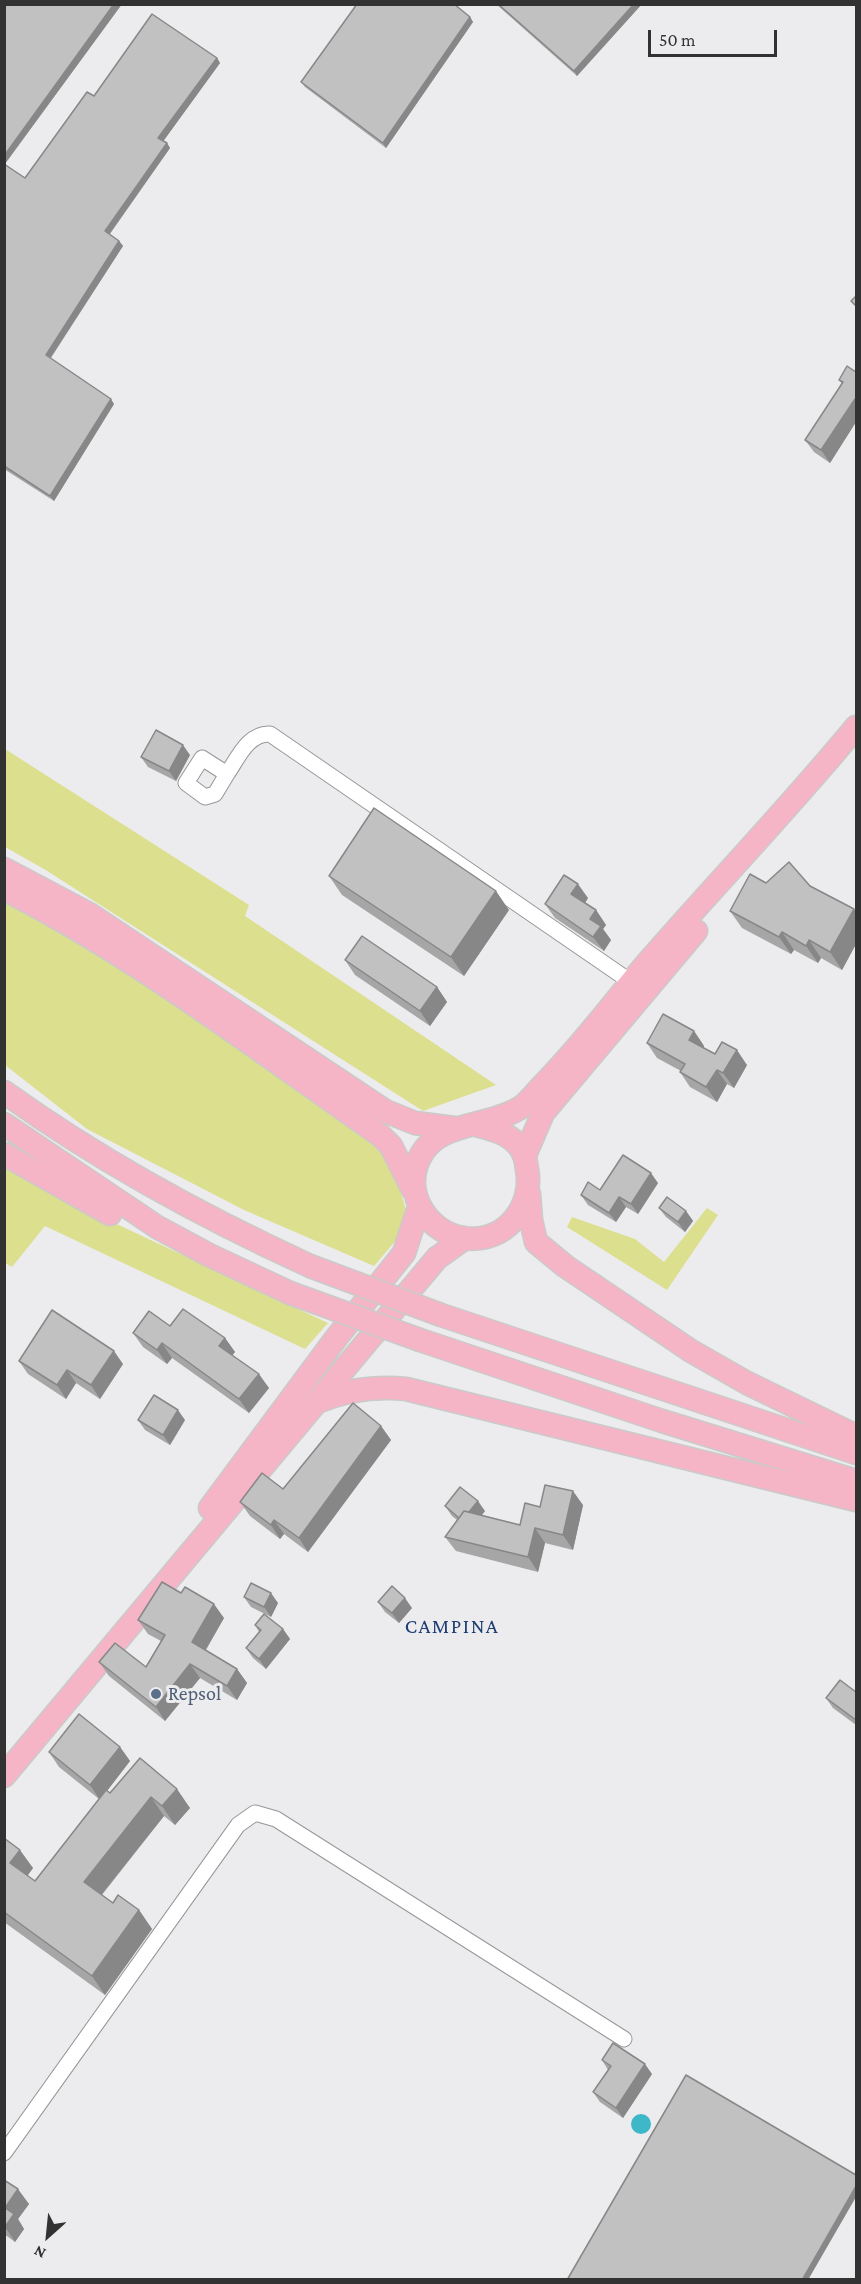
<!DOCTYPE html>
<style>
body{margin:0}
#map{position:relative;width:861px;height:2284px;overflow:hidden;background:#ececee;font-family:"Crimson Pro",serif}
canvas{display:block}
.frame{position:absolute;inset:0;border:6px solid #323232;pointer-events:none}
.north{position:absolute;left:18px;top:2206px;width:60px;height:60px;-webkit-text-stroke:4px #ececee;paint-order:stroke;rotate:207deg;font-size:16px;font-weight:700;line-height:24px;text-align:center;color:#323232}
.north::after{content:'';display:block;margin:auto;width:21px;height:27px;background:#323232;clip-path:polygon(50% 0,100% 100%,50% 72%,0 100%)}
.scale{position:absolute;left:648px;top:30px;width:129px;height:27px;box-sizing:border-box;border:3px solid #323232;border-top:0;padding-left:8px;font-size:18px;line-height:21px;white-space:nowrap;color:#323232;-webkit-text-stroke:4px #ececee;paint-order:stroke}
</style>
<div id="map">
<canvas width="861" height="2284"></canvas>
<div class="frame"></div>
<div class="north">N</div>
<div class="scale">50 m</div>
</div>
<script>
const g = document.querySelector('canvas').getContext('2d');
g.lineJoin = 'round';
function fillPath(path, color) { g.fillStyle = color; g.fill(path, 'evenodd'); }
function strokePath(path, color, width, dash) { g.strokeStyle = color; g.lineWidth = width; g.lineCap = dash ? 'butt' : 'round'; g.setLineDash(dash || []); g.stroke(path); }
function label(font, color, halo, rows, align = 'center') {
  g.font = font + ' "Crimson Pro",serif'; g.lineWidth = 6; g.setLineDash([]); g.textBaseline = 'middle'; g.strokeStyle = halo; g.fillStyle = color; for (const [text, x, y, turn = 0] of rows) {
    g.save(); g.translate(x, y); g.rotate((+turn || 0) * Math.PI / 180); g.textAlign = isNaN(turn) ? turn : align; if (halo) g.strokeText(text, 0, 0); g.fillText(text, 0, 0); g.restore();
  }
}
fillPath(new Path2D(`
 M5,749L249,905L245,916L496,1085L423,1111L44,869L5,847Z
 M4,902L99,951L366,1138L393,1166L406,1210L398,1238L374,1266L244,1210L87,1129L5,1065Z
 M5,1166L76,1205L328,1323L305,1349L45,1226L12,1267L5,1263Z
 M707,1208L718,1215L667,1290L567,1227L572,1217L635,1239L664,1262Z`), '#dcdf8e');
fillPath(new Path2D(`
 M631 2124a10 10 0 1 1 20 0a10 10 0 1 1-20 0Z`), '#3eb8c9');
const minor = new Path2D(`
 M227,774L215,794L205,797L186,783L202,758L227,774C238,758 248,733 270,734L631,982
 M4,2153L238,1825L255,1813L276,1819L624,2039`);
const primary = new Path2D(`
 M4,869L89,914L385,1111L415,1123L454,1128
 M4,889C137,957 258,1050 380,1135L391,1146L413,1190
 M4,1092C100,1161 203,1217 310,1266
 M4,1124L157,1227L209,1255L290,1293
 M476,1125C491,1129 506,1132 517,1144C524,1151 526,1159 527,1169C534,1206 506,1244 464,1238C428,1233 403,1194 419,1159C436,1121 486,1128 518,1109C527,1105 534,1094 541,1087C580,1048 613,1003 649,961C717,883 790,807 856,727
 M4,1154L110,1214
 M525,1155L543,1113L696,931
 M529,1194L531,1220L536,1242L565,1266L691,1351L747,1383L856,1436
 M441,1315L856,1453
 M420,1340L662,1421L856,1481
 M317,1402C346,1390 375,1386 406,1389L856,1500
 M210,1508L337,1337L404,1253L419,1207
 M4,1776L437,1258L465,1238`);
strokePath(minor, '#979799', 17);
strokePath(primary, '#cacaca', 25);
strokePath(minor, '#fff', 15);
strokePath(primary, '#f6b5c7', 22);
const primaryBridge = new Path2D(`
 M310,1266L441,1315
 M290,1293L420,1340`);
strokePath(primaryBridge, '#cacaca', 25, []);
strokePath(primaryBridge, '#f6b5c7', 22);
fillPath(new Path2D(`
 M4,4H122L5,164L25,178L94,96L217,58L220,63L163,141L167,143L170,148L110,234L119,241L123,246L51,358L114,404L54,501L4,469Z
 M496,4H642L577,76Z
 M470,17L473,22L386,148L305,87L301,82Z
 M856,372V422L830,463L814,452L805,440L842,384L839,380Z
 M190,755L176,781L148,767L141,757Z
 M329,876L509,910L464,976L342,895Z
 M810,886L854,909L856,912V944L842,970L821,958L818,963L794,950L791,954L742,928L730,911Z
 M588,898L585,903L596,910L606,925L603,929L611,940L604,951L555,918L545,904Z
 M345,960L437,987L447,1002L430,1026L355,975Z
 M694,1031L704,1046L703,1048L715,1054L747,1065L734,1088L727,1084L717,1102L690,1087L680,1072L681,1071L657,1058L647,1043Z
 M658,1183L638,1214L626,1207L616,1222L588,1205L581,1195Z
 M659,1208L686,1211L693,1221L685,1232L666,1217Z
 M170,1326L225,1338L235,1352L232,1356L269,1388L249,1413L172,1358L167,1364L143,1347L133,1333Z
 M19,1361L123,1364L100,1399L76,1383L66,1399L28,1374Z
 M138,1420H185L170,1445L145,1430Z
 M381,1426L391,1440L308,1552L284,1534L280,1539L250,1516L240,1502L283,1489Z
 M583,1505L573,1550L545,1543L538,1572L456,1551L445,1537L457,1520L452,1516L445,1506L485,1511L482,1515L520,1525L540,1507Z
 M244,1597L278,1603L271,1617L251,1607Z
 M378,1602L412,1608L399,1623L385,1612Z
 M224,1618L206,1650L237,1669L247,1683L237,1700L200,1678L165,1721L109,1676L99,1662L146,1667L161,1641L148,1634L138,1620Z
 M255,1625L283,1629L290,1639L266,1669L253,1658L246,1648L259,1632Z
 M856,1692V1725L833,1708L826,1698Z
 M120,1747L130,1761L107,1791L110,1793L140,1758L190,1808L175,1825L164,1816L102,1895L113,1903L139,1910L152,1929L105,1995L4,1922V1838L33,1868L27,1876L35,1881L99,1799L59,1767L49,1752Z
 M602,2060L652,2074L623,2118L600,2102L593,2092L608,2070Z
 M4,2180L29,2204L18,2219L24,2229L15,2242L4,2234Z`), '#a6a6a7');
fillPath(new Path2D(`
 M114,4H122L4,165V156Z
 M634,4H642L577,76L574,71Z
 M470,17L473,22L386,148L383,143Z
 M217,58L220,63L162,143L158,138Z
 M167,143L170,148L108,236L105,231Z
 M119,241L123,246L49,360L46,355Z
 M111,399L114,404L54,501L50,496Z
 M855,399L856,401V422L830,463L821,450Z
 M183,745L190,755L176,781L169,771Z
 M578,884L588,898L581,909L571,894Z
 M496,891L509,910L464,976L451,957Z
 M854,909L856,912V944L842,970L830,952Z
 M596,910L606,925L603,929L611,940L604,951L593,937L590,919Z
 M782,932L794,950L791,954L779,937Z
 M809,940L821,958L818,963L806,946Z
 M437,987L447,1002L430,1026L420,1011Z
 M694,1031L704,1046L699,1055L689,1040Z
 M737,1050L747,1065L734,1088L723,1073Z
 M717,1070L727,1084L717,1102L706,1087Z
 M651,1173L658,1183L638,1214L631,1204Z
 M619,1197L626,1207L616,1222L609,1213Z
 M686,1211L693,1221L685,1232L678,1222Z
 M225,1338L235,1352L228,1360L219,1346Z
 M162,1343L172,1358L167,1364L157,1350Z
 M114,1351L123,1364L100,1399L91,1385Z
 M67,1370L76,1383L66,1399L57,1385Z
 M259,1374L269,1388L249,1413L239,1399Z
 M178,1410L185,1420L170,1445L163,1435Z
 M381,1426L391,1440L308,1552L299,1538Z
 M573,1491L583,1505L573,1550L563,1535Z
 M478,1501L485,1511L469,1530L462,1520Z
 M274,1520L284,1534L280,1539L271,1525Z
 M535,1528L545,1543L538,1572L528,1557Z
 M271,1593L278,1603L271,1617L264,1607Z
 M405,1598L412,1608L399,1623L392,1613Z
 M214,1604L224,1618L202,1656L192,1642Z
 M283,1629L290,1639L266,1669L259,1659Z
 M190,1664L200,1678L165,1721L156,1707Z
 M237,1669L247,1683L237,1700L227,1686Z
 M120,1747L130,1761L100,1800L90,1785Z
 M177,1789L190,1808L175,1825L162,1806Z
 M151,1797L164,1816L97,1900L84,1882Z
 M20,1850L33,1868L23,1882L10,1863Z
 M139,1910L152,1929L105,1995L92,1976Z
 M645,2064L652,2074L623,2118L616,2108Z
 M856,2186V2197L808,2280H802Z
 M18,2189L29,2204L18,2219L24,2229L15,2242L5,2227V2208Z`), '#878788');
const building = new Path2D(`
 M4,4H114L4,156Z
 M357,4H454L470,17L383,143L301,82Z
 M498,4H634L574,71Z
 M152,14L217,58L158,138L167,143L105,231L119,241L46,355L111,399L50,496L4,466V164L25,178L87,92L94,96Z
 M856,296V306L851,301Z
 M847,366L856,372V401L855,399L821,450L805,440L843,382L839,380Z
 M156,730L183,745L169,771L141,757Z
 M374,808L496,891L451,957L329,876Z
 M789,862L810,886L854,909L830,952L809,940L806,946L782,932L779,937L730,911L750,874L766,883Z
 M564,875L578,884L571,894L596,910L590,919L601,926L593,937L545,904Z
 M362,936L437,987L420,1011L345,960Z
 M663,1014L694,1031L689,1040L715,1054L722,1042L737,1050L723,1073L717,1070L706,1087L680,1072L685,1064L647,1043Z
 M623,1155L651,1173L631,1204L619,1197L609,1213L581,1195L588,1182L600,1190Z
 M667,1197L686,1211L678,1222L659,1208Z
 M183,1309L225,1338L219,1346L259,1374L239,1399L162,1343L157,1350L133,1333L149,1311L170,1326Z
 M52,1310L114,1351L91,1385L67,1370L57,1385L19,1361Z
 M154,1395L178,1410L163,1435L138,1420Z
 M353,1403L381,1426L299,1538L274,1520L271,1525L240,1502L262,1473L283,1489Z
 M545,1485L573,1491L563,1535L535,1528L528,1557L445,1537L464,1511L520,1525L525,1503L540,1507Z
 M460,1487L478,1501L469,1512L464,1511L459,1518L445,1506Z
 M162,1582L181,1593L185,1587L214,1604L192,1642L237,1669L227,1686L190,1664L156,1707L99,1662L115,1643L146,1667L165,1635L138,1620Z
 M251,1583L271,1593L264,1607L244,1597Z
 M392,1586L405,1598L392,1613L378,1602Z
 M264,1614L283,1629L259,1659L246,1648L261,1630L255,1625Z
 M840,1680L856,1692V1720L826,1698Z
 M79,1714L120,1747L90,1785L49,1752Z
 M140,1758L177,1789L162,1806L151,1797L84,1882L113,1903L118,1895L139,1910L92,1976L4,1912V1838L20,1850L10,1863L35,1881L106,1790L110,1793Z
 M613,2043L645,2064L616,2108L593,2092L611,2066L602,2060Z
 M686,2075L856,2175V2186L802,2280H567Z
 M4,2180L18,2189L5,2208L14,2214L5,2227Z`);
fillPath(building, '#c1c1c2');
strokePath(building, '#878788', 1.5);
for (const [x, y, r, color] of [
 [156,1694,6,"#5c6f8a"]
]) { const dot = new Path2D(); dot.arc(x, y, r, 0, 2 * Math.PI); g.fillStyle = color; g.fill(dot); strokePath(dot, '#ececee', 2); }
label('20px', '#4e5e75', '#ececee', [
 ["Repsol",168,1694]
], 'left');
g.letterSpacing = '1.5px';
label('21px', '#1f3e74', '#ececee', [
 ["CAMPINA",452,1627]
]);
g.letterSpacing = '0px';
</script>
